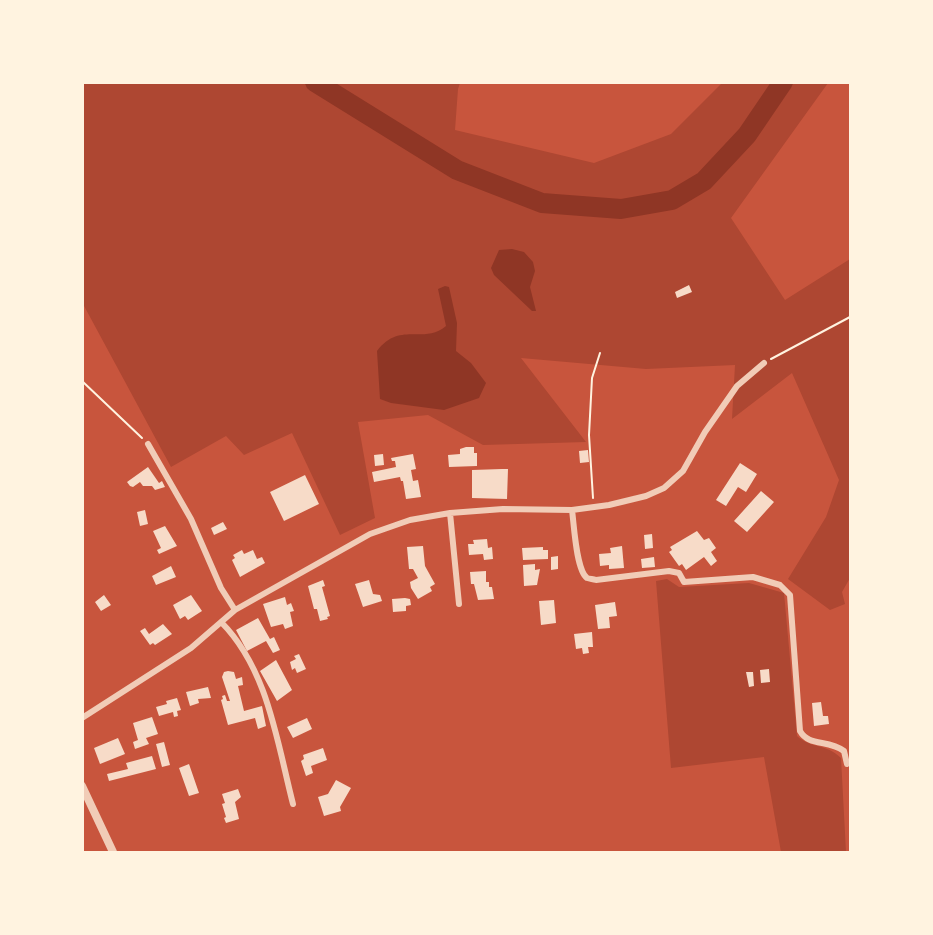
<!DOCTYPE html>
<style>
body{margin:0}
#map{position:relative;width:933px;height:935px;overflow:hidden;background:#c8553d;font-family:"Asap Condensed",sans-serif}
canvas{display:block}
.frame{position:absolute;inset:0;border:84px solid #fff3e0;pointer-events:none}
</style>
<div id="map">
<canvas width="933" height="935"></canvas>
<div class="frame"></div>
</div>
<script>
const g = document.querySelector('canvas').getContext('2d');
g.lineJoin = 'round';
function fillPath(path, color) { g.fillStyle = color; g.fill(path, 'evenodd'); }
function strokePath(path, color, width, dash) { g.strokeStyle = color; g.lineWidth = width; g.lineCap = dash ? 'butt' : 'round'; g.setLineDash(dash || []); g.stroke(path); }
fillPath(new Path2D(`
 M82,83H460L458,89L455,130L594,163L671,134L722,83H828L731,218L785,300L850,259V578L842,592L845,604L830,610L788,579L826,517L839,480L792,373L732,419L735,365L646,369L521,358L586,442L483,445L428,415L358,422L375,518L340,535L292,433L244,455L226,436L171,467L83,304Z
 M667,579L679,587L749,583L784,593L797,736C813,750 824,742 841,758L846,852H781L764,757L671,768L656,581Z`), '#ae4732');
fillPath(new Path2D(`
 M512,249L524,252L533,262L535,271L530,287L536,311H532L494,275L491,268L499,250Z
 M445,286L449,287L457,323L456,351L471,363L486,383L479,398L444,410L391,403L380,399L377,351C400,321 423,345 446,326L438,289Z`), '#8f3625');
strokePath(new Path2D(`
 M315,82L457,170L542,203L621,209L672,200L704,181L747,135L783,82`), '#8f3625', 20);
fillPath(new Path2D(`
 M689,285L692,292L677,298L675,292Z
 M466,447H474V453H477V466L449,467L448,455L460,454V449Z
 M588,450L589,462L580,463L579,451Z
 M383,454L384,465L375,466L374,455Z
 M413,454L416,469L411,470L413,481L418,480L421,497L406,499L403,481H401L400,477L374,482L372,472L396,467L395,461H392L391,458Z
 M740,463L757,474L746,492L738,487L726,506L716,500Z
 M148,467L159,483L162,481L165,487L155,490L152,486H143L140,482L133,487L130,486L127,482Z
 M502,469H508L507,499L472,498V470Z
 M305,475L319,504L284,521L270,492Z
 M761,491L774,502L747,532L734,521Z
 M145,510L148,524L140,526L137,512Z
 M223,522L227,529L214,535L211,528Z
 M165,526L177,546L159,554L157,550L161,548L153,531Z
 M697,531L704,540L709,538L716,548L711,552L717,561L711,566L704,557L686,570L682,564L679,566L669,552L672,550L670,547Z
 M652,534L653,548L645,549L644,535Z
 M487,539L488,548L492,547L493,559L484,560L483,554L469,555L468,544H474L473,540Z
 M423,546L425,566L435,584L430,587L432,591L418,599L411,588L410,582L418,578L413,569H409L407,547Z
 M622,546L624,568L609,569V565L600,566L599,554L611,553L610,548Z
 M543,547V550H548V559L523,560L522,548Z
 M242,550L244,554L253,550L257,559L262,557L265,563L240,577L232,560L235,558L233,555Z
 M558,556V569L551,570V557Z
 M654,557L655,567L642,568L641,559Z
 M535,564V570L540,569L537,585L524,586L523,565Z
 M171,566L176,577L156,585L152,576Z
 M486,571V582H489V587H492L494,599L478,600L474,584H471L470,572Z
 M323,580L325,586L322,587L330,616L327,617L328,619L320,621L317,609H314L308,586Z
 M369,580L373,594L380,595L382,601L363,607L355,584Z
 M104,595L111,605L101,611L95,602Z
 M191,595L202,611L188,620L185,616L180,619L173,605Z
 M285,597L287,605L291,603L294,611L290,612L293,626L285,629L283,624L271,627L263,604Z
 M405,598L410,599L411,605L406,606V611L393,612L392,599Z
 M554,600L556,623L541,625L539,601Z
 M615,602L617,616L609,617L610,628L598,629L595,605Z
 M258,618L270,639L274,637L280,650L273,653L266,641L247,651L236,630Z
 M163,624L172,634L155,645L153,643L150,645L140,631L145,628L149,634Z
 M592,632L593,647H588L589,653L583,654L582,648L576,649L574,634Z
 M299,654L306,669L297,673L295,668L292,670L290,662L296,659L294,656Z
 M276,660L292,690L277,701L260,671Z
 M769,669L770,682L761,683L760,670Z
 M228,671L234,672L236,679L242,677L243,685L238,686L244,711L262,706L266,726L258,729L255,718L228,725L221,700L223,699L222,696L225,695L227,701H230L222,677L224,672Z
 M746,672H753L754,686L749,687Z
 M208,687L211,698L198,699L199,703L190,706L186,692Z
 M177,698L181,710L177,711L178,716L174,717L173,712L159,716L156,707L167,704L166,701Z
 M821,702L823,716H828L829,724L814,726L812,703Z
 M152,717L158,734L146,738L149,744L135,749L133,742L138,740L133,723Z
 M307,718L312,729L293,738L287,727Z
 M118,738L125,754L100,764L94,748Z
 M164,742L170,765L162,767L156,744Z
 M323,748L327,760L311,766L313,773L306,776L301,761L304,759L303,755Z
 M152,756L156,769L109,781L107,774L128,769L126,763Z
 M189,764L199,793L189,796L179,768Z
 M336,780L351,788L340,807L341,811L324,816L318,797L328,794Z
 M238,789L241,797L235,802L239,819L226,823L224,818L226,817L222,804L225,803L222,794Z`), '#f7dbc8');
strokePath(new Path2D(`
 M771,359L850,317
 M82,381L142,438
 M593,498L589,435L592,378L600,353`), '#fff3e0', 2);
strokePath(new Path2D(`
 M148,444L191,519L221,588L235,610
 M572,510C574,524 576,570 587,578C590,579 593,579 596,580L669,571L679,573L684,582L753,577L780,585L790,595L800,731C809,747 828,739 844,751L847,764
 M450,513L459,604
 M221,622C268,669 277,742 293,804
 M82,718L191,648L235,610L370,534L410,520L450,513L503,509L572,510L609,505L646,496L664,488L683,471L705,432L737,386L764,363`), '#f1ccb7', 6);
strokePath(new Path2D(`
 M82,786L113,852`), '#f1ccb7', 8);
</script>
